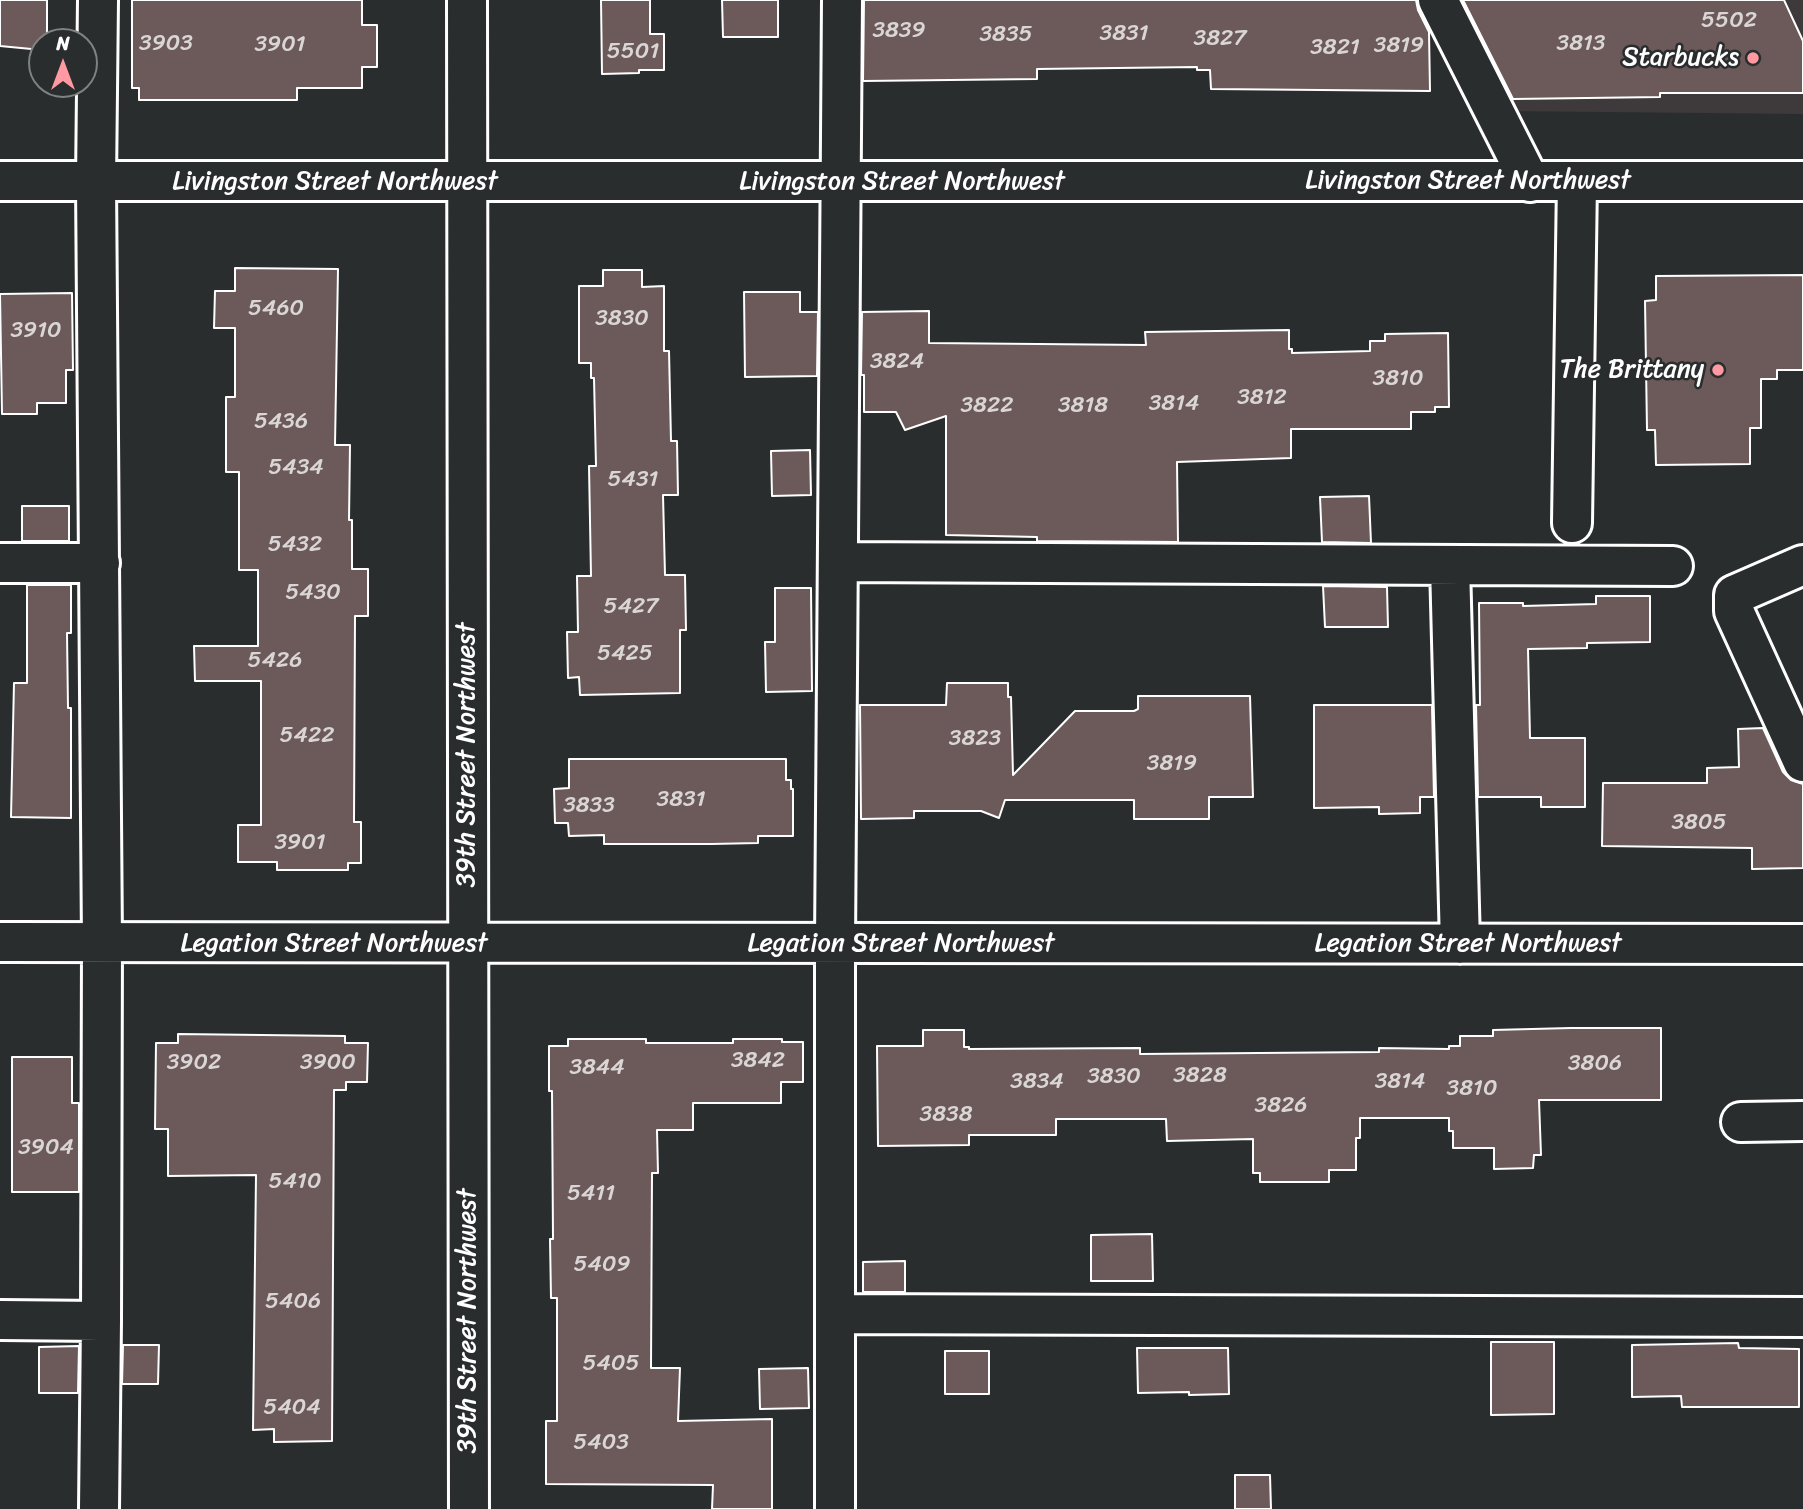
<!DOCTYPE html>
<style>
body{margin:0}
#map{position:relative;width:1803px;height:1509px;overflow:hidden;background:#2a2d2e;font-family:Sriracha,sans-serif}
canvas{display:block}
.north{position:absolute;left:28px;top:28px;width:70px;height:70px;box-sizing:border-box;background:#2a2d2e;border:2px solid #7f8182;border-radius:50%;rotate:0deg;font-size:19px;font-weight:700;line-height:28px;text-align:center;color:#fff}
.north::after{content:'';display:block;margin:auto;width:24px;height:32px;background:#ff9aa2;clip-path:polygon(50% 0,100% 100%,50% 72%,0 100%)}
</style>
<div id="map">
<canvas width="1803" height="1509"></canvas>
<div class="north">N</div>
</div>
<script>
const g = document.querySelector('canvas').getContext('2d');
g.lineJoin = 'round';
function fillPath(path, color) { g.fillStyle = color; g.fill(path, 'evenodd'); }
function strokePath(path, color, width, dash) { g.strokeStyle = color; g.lineWidth = width; g.lineCap = dash ? 'butt' : 'round'; g.setLineDash(dash || []); g.stroke(path); }
function label(font, color, halo, rows, align = 'center') {
  g.font = font + ' Sriracha,sans-serif'; g.lineWidth = 5; g.setLineDash([]); g.textBaseline = 'middle'; g.strokeStyle = halo; g.fillStyle = color; for (const [text, x, y, turn = 0] of rows) {
    g.save(); g.translate(x, y); g.rotate((+turn || 0) * Math.PI / 180); g.textAlign = isNaN(turn) ? turn : align; if (halo) g.strokeText(text, 0, 0); g.fillText(text, 0, 0); g.restore();
  }
}
fillPath(new Path2D(`
 M1454,0H1803V114L1507,111Z`), '#3e3a3b');
const building = new Path2D(`
 M0,0H47V42H42V50L0,46Z
 M132,0H362V25H377V67H362V88H297V100H139V88H132Z
 M601,0H650V34H664V70H639V73L602,74Z
 M722,0H778V37H723Z
 M864,0H1416L1418,10L1429,32L1430,91L1211,89L1210,70H1197V67L1037,69V79L863,81Z
 M1463,0H1784L1803,41V93H1660V97L1513,99Z
 M235,268L338,269L335,445H350L349,520H352V569H368V616H355L354,822H361V863H348V870H277V862H238V825H261V681H195L194,646H258V570H239V472H226V397H235V328H214L215,291H235Z
 M603,270H642V287L664,286V351H669L671,441H677L678,495H663L665,575H685L686,630H680V693L580,695L579,677L568,678L567,632H578L577,576H591L589,466H596L594,378H591V363H579V286H603Z
 M1803,275V370H1777V379H1761V428H1750V464L1656,465L1655,430H1647L1645,301L1656,300V276Z
 M744,292H800V312H818L817,376L745,377Z
 M72,293L73,370H66V403H37V414H2L0,294Z
 M929,311V343L1146,345L1145,332L1289,330V349H1292V353L1370,351V341H1385V334L1448,333L1449,407H1435V412H1411V429H1291V458L1177,462L1178,542L1037,541V537L946,535V416L905,430L896,412H864V375H861L862,312Z
 M810,450L811,495L772,496L771,451Z
 M1369,496L1371,543L1322,542L1320,497Z
 M22,506H69V541H22Z
 M27,585H71V633H67L68,708H71V818L11,817L14,683H27Z
 M1323,586L1387,587L1388,627H1325Z
 M775,588H811L812,691L766,692L765,642H775Z
 M1596,596H1650V642L1587,643V648L1528,649L1530,738H1585V807H1541V797H1478L1476,705H1480L1479,603H1523V606L1596,604Z
 M947,683H1008V697H1011L1013,775L1075,711H1134L1138,709V696H1250L1253,797H1209V819H1134V800H1005L999,818L981,811H914V818L861,819L860,705H946Z
 M1314,705H1432L1434,797H1420V813L1379,814V807L1314,808Z
 M1763,728L1783,772L1791,780L1803,784V868L1752,869V848L1602,846L1603,783H1707V768L1739,767L1738,729Z
 M569,759H786V780H791V789H793V836H758V843L711,844H604V835L569,836L568,823H555L554,789L569,788Z
 M1571,1028H1661V1100H1539L1541,1155H1534L1533,1168L1494,1169V1148H1453V1131H1449V1118H1360V1138H1356V1170H1329V1182H1260V1173H1253V1139L1167,1141L1166,1119H1056V1135H969V1145L878,1146L877,1046H923V1030H964V1047H969V1049L1140,1048V1054L1379,1052V1048L1449,1049V1046H1460V1036H1493V1030Z
 M178,1034L345,1036V1043H368L367,1082H346V1090H334L332,1441L274,1442V1429L253,1430L256,1175L168,1176V1129H155L156,1043H178Z
 M568,1039H646V1043H733V1039H782V1042H803V1082H781V1103H693V1130H657L658,1173H652L651,1368H680L678,1421L772,1419V1509H712L713,1485L546,1484V1421H557V1298H551L550,1239H553L552,1091H549V1046H568Z
 M12,1057H72V1103H79V1192H12Z
 M1152,1234L1153,1281H1091V1235Z
 M905,1261V1292H863V1262Z
 M1491,1342H1554V1414L1491,1415Z
 M1738,1343L1739,1348L1799,1349V1407H1682L1681,1396L1632,1397V1345Z
 M123,1345H159L158,1384H122Z
 M79,1346L78,1393H39V1347Z
 M1137,1348H1228L1229,1394L1189,1395V1392L1138,1393Z
 M945,1351H989V1394H945Z
 M808,1368L809,1408L760,1409L759,1369Z
 M1235,1475H1270L1271,1509H1235Z`);
fillPath(building, '#6c5959');
strokePath(building, '#fff', 2);
const minor = new Path2D(`
 M467,0L469,1509
 M1438,0L1530,182
 M0,181H1803
 M1572,523L1577,181
 M838,562L1673,566
 M0,563H100
 M1450,565L1460,944
 M1803,565L1734,595V611L1803,762
 M0,942L1803,944
 M1741,1122L1803,1121
 M835,1314L1803,1317
 M0,1320L101,1321L102,943L96,182L98,0
 M99,1509L101,1321
 M835,1509V944L842,0`);
strokePath(minor, '#fff', 44);
strokePath(minor, '#2a2d2e', 38);
for (const [x, y, r, color] of [
 [1753,58,7,"#ff9aa2"],
 [1718,370,7,"#ff9aa2"]
]) { const dot = new Path2D(); dot.arc(x, y, r, 0, 2 * Math.PI); g.fillStyle = color; g.fill(dot); strokePath(dot, '#2a2d2e', 2.5); }
label('23px', '#dad6d6', null, [
 ["5502",1729,21],
 ["3839",899,31],
 ["3831",1124,34],
 ["3835",1006,35],
 ["3827",1220,39],
 ["3903",166,44],
 ["3813",1581,44],
 ["3901",280,45],
 ["3819",1399,46],
 ["3821",1335,48],
 ["5501",633,52],
 ["5460",276,309],
 ["3830",622,319],
 ["3910",36,331],
 ["3824",897,362],
 ["3810",1398,379],
 ["3812",1262,398],
 ["3814",1174,404],
 ["3822",987,406],
 ["3818",1083,406],
 ["5436",281,422],
 ["5434",296,468],
 ["5431",633,480],
 ["5432",295,545],
 ["5430",313,593],
 ["5427",631,607],
 ["5425",625,654],
 ["5426",275,661],
 ["5422",307,736],
 ["3823",975,739],
 ["3819",1172,764],
 ["3831",681,800],
 ["3833",589,806],
 ["3805",1699,823],
 ["3901",300,843],
 ["3842",758,1061],
 ["3902",194,1063],
 ["3900",328,1063],
 ["3806",1595,1064],
 ["3844",597,1068],
 ["3828",1200,1076],
 ["3830",1114,1077],
 ["3834",1037,1082],
 ["3814",1400,1082],
 ["3810",1472,1089],
 ["3826",1281,1106],
 ["3838",946,1115],
 ["3904",46,1148],
 ["5410",295,1182],
 ["5411",591,1194],
 ["5409",602,1265],
 ["5406",293,1302],
 ["5405",611,1364],
 ["5404",292,1408],
 ["5403",601,1443]
]);
label('26px', '#fff', '#2a2d2e', [
 ["Starbucks",1739,58],
 ["The Brittany",1704,370]
], 'right');
label('26px', '#fff', '#2a2d2e', [
 ["Livingston Street Northwest",1468,181],
 ["Livingston Street Northwest",335,182],
 ["Livingston Street Northwest",902,182],
 ["39th Street Northwest",467,755,-90],
 ["Legation Street Northwest",334,944],
 ["Legation Street Northwest",901,944],
 ["Legation Street Northwest",1468,944],
 ["39th Street Northwest",468,1321,-90]
]);
</script>
